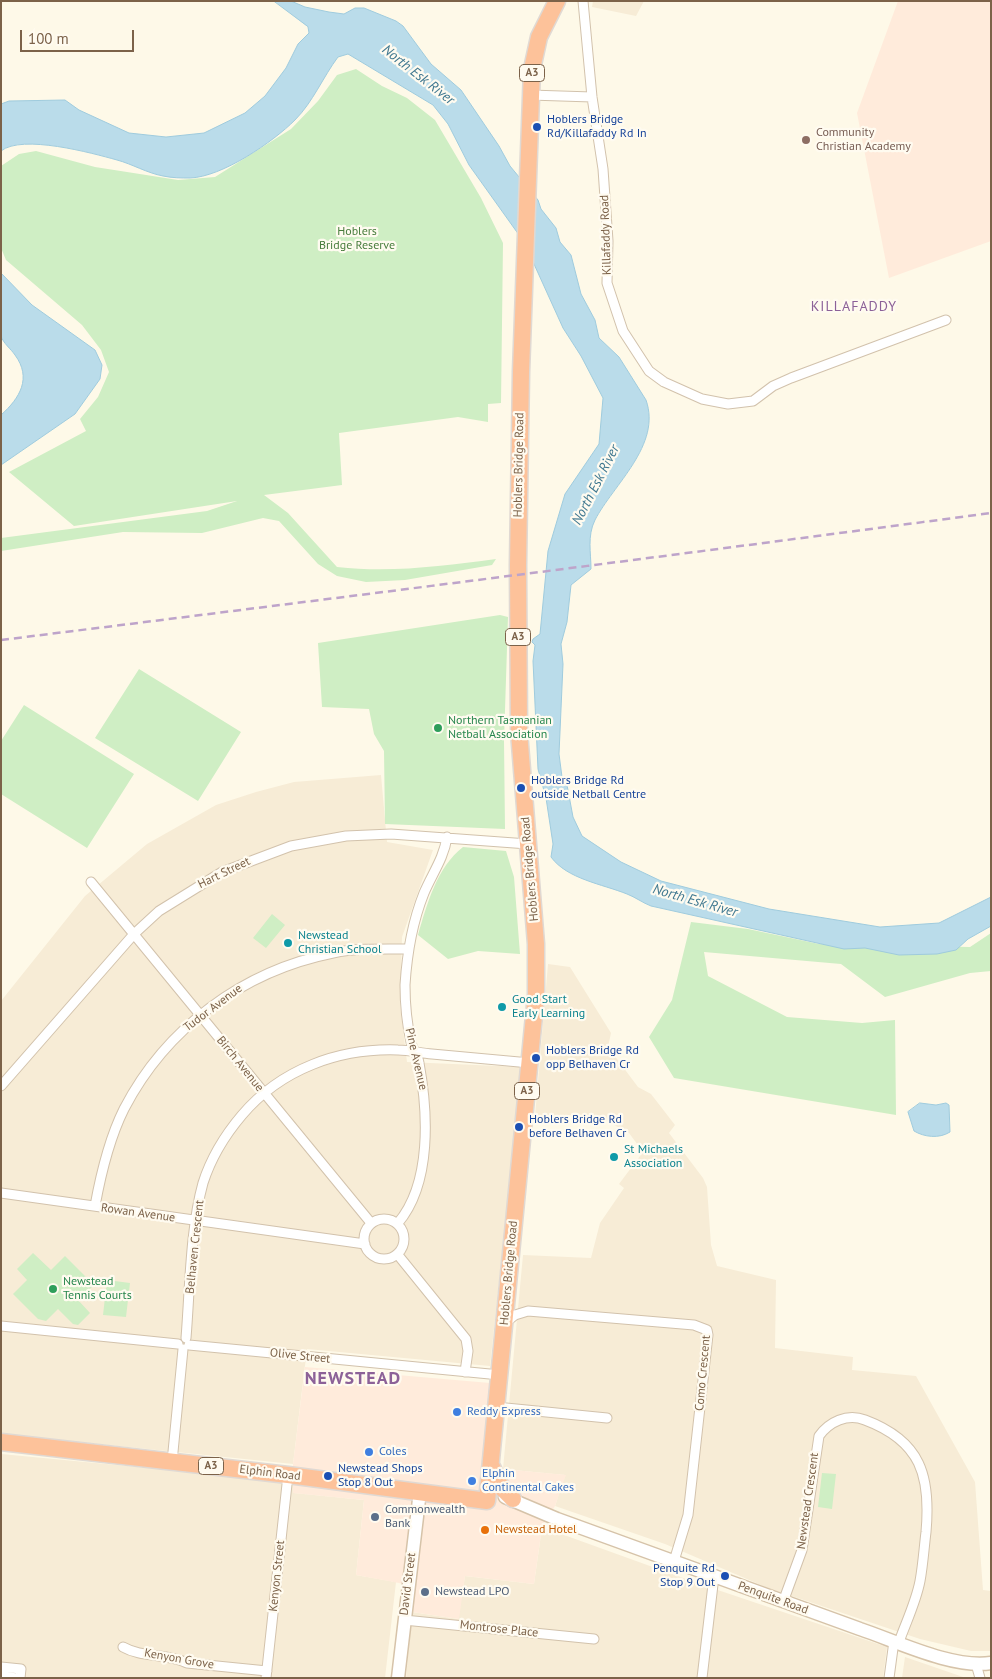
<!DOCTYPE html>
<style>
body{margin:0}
#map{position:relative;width:992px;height:1679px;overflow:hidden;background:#fef9e8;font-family:"PT Sans",sans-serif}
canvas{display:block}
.frame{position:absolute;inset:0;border:2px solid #7c6249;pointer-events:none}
.scale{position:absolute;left:20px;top:30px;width:114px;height:22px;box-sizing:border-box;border:2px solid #7c6249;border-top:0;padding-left:6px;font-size:15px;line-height:18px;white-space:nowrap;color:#7c6249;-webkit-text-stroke:4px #fffbf0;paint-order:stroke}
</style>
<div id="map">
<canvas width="992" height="1679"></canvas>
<div class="frame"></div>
<div class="scale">100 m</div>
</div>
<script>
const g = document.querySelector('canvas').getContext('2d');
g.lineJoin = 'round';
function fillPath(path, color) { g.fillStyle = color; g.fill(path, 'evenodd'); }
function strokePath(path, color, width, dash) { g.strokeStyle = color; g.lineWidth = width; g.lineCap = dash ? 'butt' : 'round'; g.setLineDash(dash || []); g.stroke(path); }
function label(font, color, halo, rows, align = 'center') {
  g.font = font + ' "PT Sans",sans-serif'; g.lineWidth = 4.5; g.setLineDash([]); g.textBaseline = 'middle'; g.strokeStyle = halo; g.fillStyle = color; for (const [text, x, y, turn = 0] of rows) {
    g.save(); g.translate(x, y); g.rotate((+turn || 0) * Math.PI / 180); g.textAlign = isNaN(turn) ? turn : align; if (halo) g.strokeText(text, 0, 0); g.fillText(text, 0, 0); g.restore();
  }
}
fillPath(new Path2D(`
 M593,1H644L636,16L592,7Z
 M381,775L387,842L433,850L402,937L400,1005L407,1062L522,1067L490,1366L307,1349L293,1464L1,1434V1001L85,896L147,844L216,805L256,792L294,782Z
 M548,964L570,967L611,1033L608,1047L638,1087L651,1094L675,1125L669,1133L703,1178L707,1187L711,1245L717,1266L776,1280L775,1348L853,1357L852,1370L916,1376L975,1482L983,1590L991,1591V1651H971L920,1639L768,1588L665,1544L555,1506L565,1475L503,1469L523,1255L591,1258L600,1223L624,1188L619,1184L643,1152L629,1133L605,1120L585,1115L535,1116Z
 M1,1454L295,1482L294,1493L364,1500L356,1575L396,1582L385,1678H1Z
 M542,1527L697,1583L887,1647L883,1678H406L412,1612L458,1619L465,1576L534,1584Z
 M905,1657L966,1678H902Z`), '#f7ecd6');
fillPath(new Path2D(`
 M898,1H991V241L889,278L857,113Z
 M305,1367L490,1383L482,1467L566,1475L555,1506L542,1527L534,1584L465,1576L459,1619L412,1612L415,1586L356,1575L364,1500L293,1493V1464Z`), '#ffebdb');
fillPath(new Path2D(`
 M356,69L382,86L407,98L435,120L481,198L503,243L501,403L488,404V422L458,417L339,433L342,485L264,495L288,513L337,567C391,573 443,566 496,559L492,565L405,580L366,582L337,576L318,564L279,521L263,518L202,533L123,532L1,551V538L207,511L237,501L74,526L9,472L86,431L80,419L98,397L109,372L101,350L82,325L6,260L1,248V166L19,154L36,151L95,167L127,172L178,180L215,177L291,129L318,101L337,75Z
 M500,615L508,617L504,741L505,829L385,824L384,751L374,734L369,709L322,707L318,643Z
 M139,669L241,732L198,801L95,738Z
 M24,705L134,774L87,848L1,794V741Z
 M463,847L506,851L514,877L520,954L478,951L448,959L418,935C427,904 437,867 463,847Z
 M272,914L285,925L266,948L253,938Z
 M691,922L748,929L819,944L970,947L991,933V971L970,973L885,997L841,964L704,952L708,976L787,1017L862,1023L895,1020L896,1115L674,1078L649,1037L672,1000Z
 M33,1253L51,1270L65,1256L94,1285L78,1300L90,1313L78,1325L73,1324L58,1309L46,1321L38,1319L13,1294L27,1280L17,1269Z
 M107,1280L130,1283L126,1317L103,1315Z
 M822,1473L836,1474L832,1509L818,1507Z`), '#cfeec4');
const water = new Path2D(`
 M274,1H291L305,7L329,12L344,14L355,8H364L396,21L403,26L431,64L461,90L499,146L510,166L538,200L541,209L556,228L560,242L571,255L581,294L595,320L599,338L619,357L646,400C662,445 613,485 595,520C587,536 591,553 591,569L571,585L567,622L561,644L563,664L559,754L562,777L567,785L573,817L582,836L621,862L661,881L769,909L880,927L939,923L991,897V926L968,939L956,950L937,954L899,955L865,948L844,949L651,906C643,903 635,897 627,894C602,884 567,879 551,857L553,844L546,798L538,769L533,661L535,645L532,642L533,639L540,634L548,551L565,494L599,444L603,398L581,356L563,328L524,242L469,165L448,124L433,105L348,54L338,57C323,77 313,102 295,120C273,142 222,177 190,178C182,178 172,178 163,176C147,173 132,164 117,160C92,153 22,134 1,151V104L9,101L65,100L79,110L129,133L166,137L204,133L245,113L265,96L286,68L298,44L309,33L308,27Z
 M1,273L32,305L95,350L102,365L100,379L75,414L1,465V415C20,398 32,378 15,355C11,349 3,343 1,336C0,317 1,293 1,273Z
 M920,1103L936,1105L946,1103L949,1105L950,1132C939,1139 924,1137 914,1131L908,1112Z`);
fillPath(water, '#badcea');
strokePath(water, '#9fcbdd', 1);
const street = new Path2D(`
 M583,1L592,97L603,169L608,241L607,283L623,331L649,371L664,382L702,399L728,404L753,401L773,386L791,378L946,320
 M530,95L592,97
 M91,882L371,1223
 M1,1086L134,934L159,911L222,872L291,846L346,836L391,834L528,844
 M1,1193L365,1244
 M95,1206C101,1173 109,1139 124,1109C166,1028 243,971 333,953C357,948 383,949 408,949
 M364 1239a20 20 0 1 1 40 0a20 20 0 1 1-40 0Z
 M398,1223C432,1183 428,1112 419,1063C418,1055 412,1049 411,1042C407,1024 405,1004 405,985C407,953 412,923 424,893C432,874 444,858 447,837
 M398,1255L466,1339L468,1351L465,1372
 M505,1323L515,1315L528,1311L694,1325L707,1330L708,1335L688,1515L674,1561
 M1,1326L178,1344
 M186,1338C190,1289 190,1230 203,1183C211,1158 225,1135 242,1115C281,1069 339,1048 398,1050C409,1050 420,1053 432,1054C464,1057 497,1060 530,1063
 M189,1345L500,1375
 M496,1407L607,1418
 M172,1462L183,1349
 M783,1602L802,1550L819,1436C829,1422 847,1413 865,1420C921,1441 931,1476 926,1532C924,1548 923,1565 920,1581C916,1602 906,1622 899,1642
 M404,1620L594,1639
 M123,1647C142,1658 167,1653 187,1663L267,1671
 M976,1664L980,1678
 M1,1667L21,1669L20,1678
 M1,1676L17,1678
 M266,1678L288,1475
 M702,1678L714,1576
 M889,1678L894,1641`);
const secondary = new Path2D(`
 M505,1497L557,1519C658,1555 759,1593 860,1629C896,1641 953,1669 991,1663
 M398,1678L420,1491`);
const highway = new Path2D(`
 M1,1442L288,1475L487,1501L536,995V944L519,732L518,565L521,372L532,69L539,37L557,1
 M492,1467L501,1487L513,1499`);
strokePath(street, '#d2c2ac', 11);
strokePath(secondary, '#d6c3a9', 15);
strokePath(highway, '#e0d9d3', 19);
strokePath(street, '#fff', 9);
strokePath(secondary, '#fff', 12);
strokePath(highway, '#fdc29a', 16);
strokePath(new Path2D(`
 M1,640C331,599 661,557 991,513`), '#bea4ca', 2.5, [8, 5]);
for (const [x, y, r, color] of [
 [537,127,5,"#1a4fb4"],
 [806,140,5,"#8d6e63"],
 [438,728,5,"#2e9e5b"],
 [521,788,5,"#1a4fb4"],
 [288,943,5,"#0f9aa8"],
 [502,1007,5,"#0f9aa8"],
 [536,1058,5,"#1a4fb4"],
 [519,1127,5,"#1a4fb4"],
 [614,1157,5,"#0f9aa8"],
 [53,1289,5,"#2e9e5b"],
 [457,1412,5,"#3f7fe0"],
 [369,1452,5,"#3f7fe0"],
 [328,1476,5,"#1a4fb4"],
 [472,1481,5,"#3f7fe0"],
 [375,1517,5,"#5c6f8a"],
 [485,1530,5,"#e8710a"],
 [725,1576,5,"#1a4fb4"],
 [425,1592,5,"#5c6f8a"]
]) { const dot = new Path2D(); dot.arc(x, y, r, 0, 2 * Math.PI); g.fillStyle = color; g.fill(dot); strokePath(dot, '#fffbf0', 2); }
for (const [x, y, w] of [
 [532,73,25],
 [518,637,25],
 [527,1091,25],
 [211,1466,25]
]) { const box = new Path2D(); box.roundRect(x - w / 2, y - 8.5, w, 17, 4); g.fillStyle = '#fffbf0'; g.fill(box); strokePath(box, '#7c6249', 1); }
label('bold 11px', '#7c6249', null, [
 ["A3",532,73],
 ["A3",518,637],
 ["A3",527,1091],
 ["A3",211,1466]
]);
label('12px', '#164399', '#fffbf0', [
 ["Hoblers Bridge",547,120],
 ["Rd/Killafaddy Rd In",547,134],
 ["Hoblers Bridge Rd",531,781],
 ["outside Netball Centre",531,795],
 ["Hoblers Bridge Rd",546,1051],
 ["opp Belhaven Cr",546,1065],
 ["Hoblers Bridge Rd",529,1120],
 ["before Belhaven Cr",529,1134],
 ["Newstead Shops",338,1469],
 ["Stop 8 Out",338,1483],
 ["Penquite Rd",715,1569,"right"],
 ["Stop 9 Out",715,1583,"right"]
], 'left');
label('12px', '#785e54', '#fffbf0', [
 ["Community",816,133],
 ["Christian Academy",816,147]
], 'left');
label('12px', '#477c3c', '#fffbf0', [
 ["Hoblers",357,232],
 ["Bridge Reserve",357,246]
]);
label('12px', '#7c6249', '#fffbf0', [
 ["Killafaddy Road",606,235,-92],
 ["Hoblers Bridge Road",519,465,-89],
 ["Hoblers Bridge Road",530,869,-95],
 ["Hart Street",224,873,-26],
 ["Tudor Avenue",213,1008,-37],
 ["Pine Avenue",416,1059,77],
 ["Birch Avenue",240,1064,51],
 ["Rowan Avenue",138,1213,8],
 ["Belhaven Crescent",195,1247,-84],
 ["Hoblers Bridge Road",509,1273,-85],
 ["Olive Street",300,1356,6],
 ["Como Crescent",703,1373,-85],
 ["Elphin Road",270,1473,7],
 ["Newstead Crescent",808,1501,-82],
 ["Kenyon Street",277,1576,-84],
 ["David Street",408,1584,-83],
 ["Penquite Road",773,1598,20],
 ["Montrose Place",499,1629,6],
 ["Kenyon Grove",179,1659,10]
]);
label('12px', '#27864d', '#fffbf0', [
 ["Northern Tasmanian",448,721],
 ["Netball Association",448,735],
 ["Newstead",63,1282],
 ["Tennis Courts",63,1296]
], 'left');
label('12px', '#0d838f', '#fffbf0', [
 ["Newstead",298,936],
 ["Christian School",298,950],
 ["Good Start",512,1000],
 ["Early Learning",512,1014],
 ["St Michaels",624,1150],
 ["Association",624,1164]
], 'left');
label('12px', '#366cbe', '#fffbf0', [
 ["Reddy Express",467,1412],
 ["Coles",379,1452],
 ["Elphin",482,1474],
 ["Continental Cakes",482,1488]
], 'left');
label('12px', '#4e5e75', '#fffbf0', [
 ["Commonwealth",385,1510],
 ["Bank",385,1524],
 ["Newstead LPO",435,1592]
], 'left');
label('12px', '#c56008', '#fffbf0', [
 ["Newstead Hotel",495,1530]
], 'left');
label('italic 14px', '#407890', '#fffbf0', [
 ["North Esk River",418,75,38],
 ["North Esk River",596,485,-63],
 ["North Esk River",695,901,16]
]);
g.letterSpacing = '1px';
label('14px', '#8c6198', '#fffbf0', [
 ["KILLAFADDY",854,307]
]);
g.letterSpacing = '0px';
g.letterSpacing = '1px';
label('bold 18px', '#8c6198', '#fffbf0', [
 ["NEWSTEAD",353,1379]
]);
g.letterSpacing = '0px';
</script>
